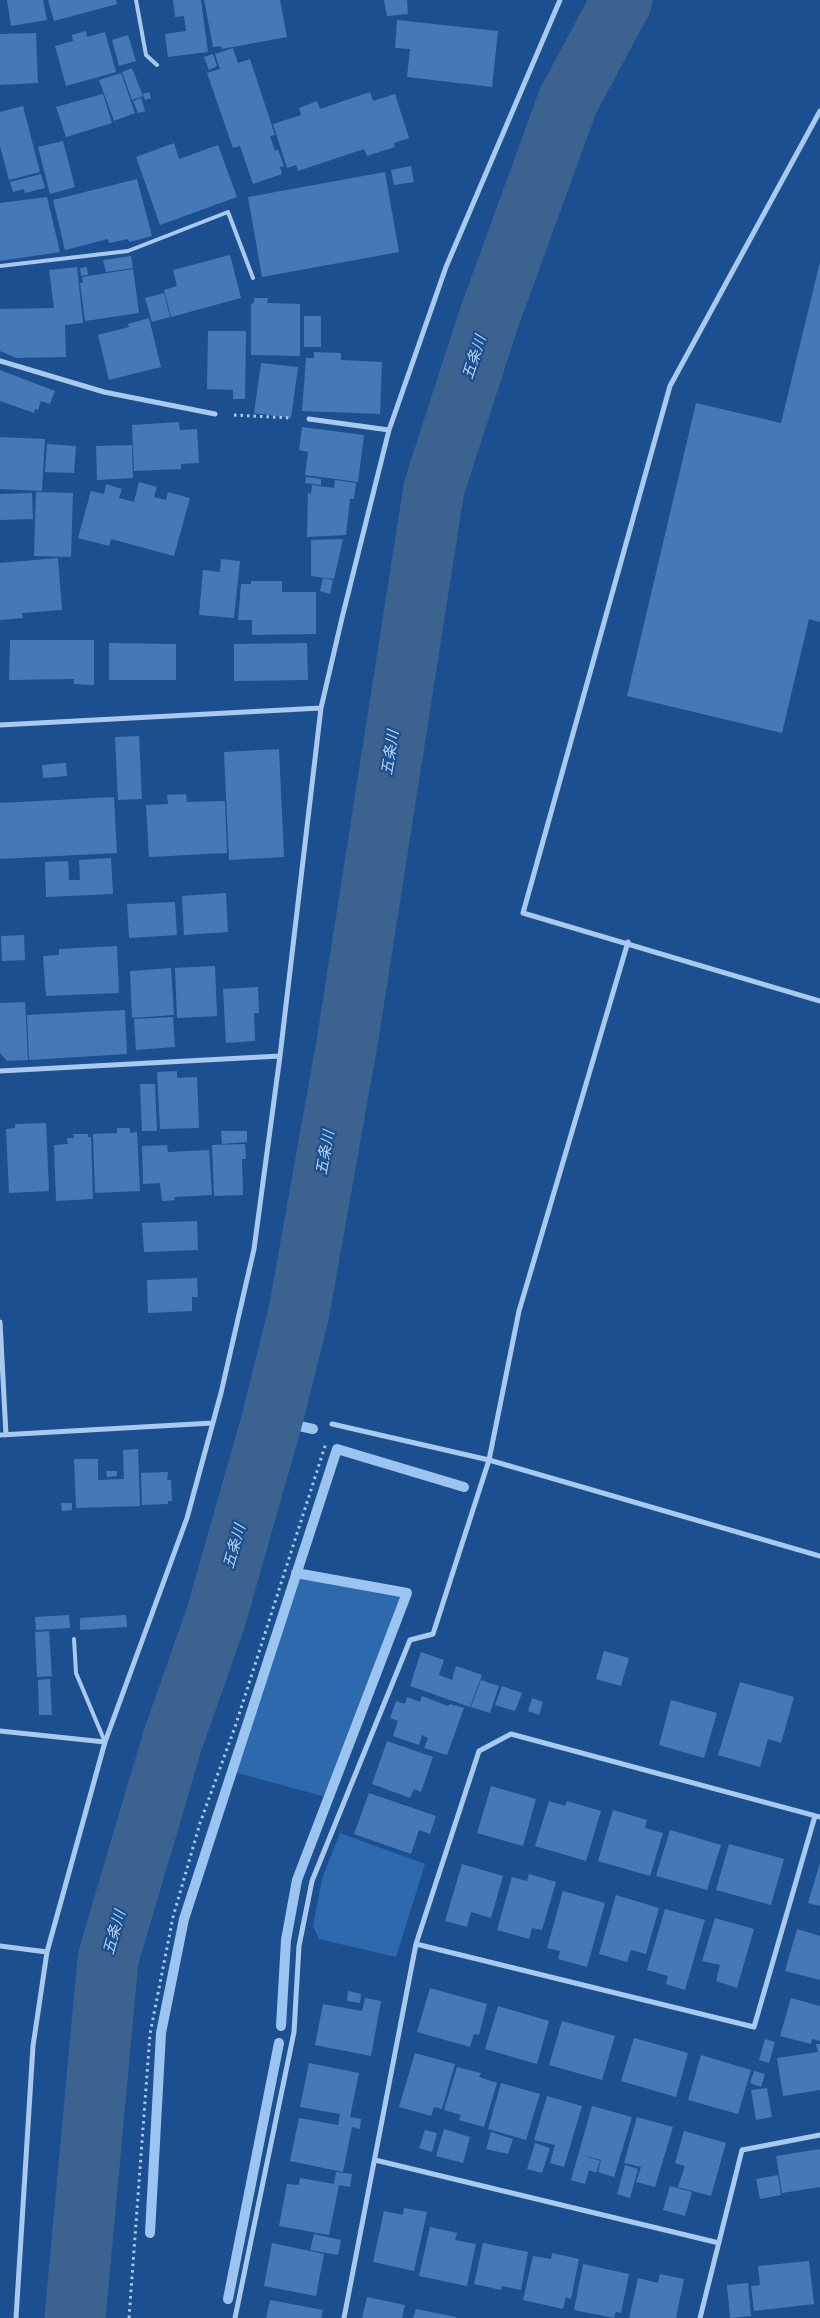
<!DOCTYPE html>
<meta charset="utf-8">
<style>
body{margin:0}
canvas{display:block;background:#1b4f8f}
</style>
<canvas width="820" height="2318"></canvas>
<script>
const g = document.querySelector('canvas').getContext('2d');
g.lineJoin = 'round';
function fillPath(path, color) { g.fillStyle = color; g.fill(path, 'evenodd'); }
function strokePath(path, color, width, dash) { g.strokeStyle = color; g.lineWidth = width; g.lineCap = dash ? 'butt' : 'round'; g.setLineDash(dash || []); g.stroke(path); }
function label(font, color, halo, rows, align = 'center') {
  g.font = font + ' Overpass,"Noto Sans JP",sans-serif'; g.lineWidth = 4.5; g.setLineDash([]); g.textBaseline = 'middle'; g.strokeStyle = halo; g.fillStyle = color; for (const [text, x, y, turn = 0] of rows) {
    g.save(); g.translate(x, y); g.rotate((+turn || 0) * Math.PI / 180); g.textAlign = isNaN(turn) ? turn : align; if (halo) g.strokeText(text, 0, 0); g.fillText(text, 0, 0); g.restore();
  }
}
fillPath(new Path2D(`
 M298,1578L403,1596L326,1797L234,1772Z
 M340,1833L425,1864L396,1957L319,1939L313,1926L322,1879Z`), '#2e69ad');
strokePath(new Path2D(`
 M272,1420L313,1429
 M281,2026L286,1940L297,1880L407,1593L296,1573
 M150,2233L161,2033L184,1919L337,1449L464,1487
 M228,2299L279,2043`), '#9cc4f0', 10);
strokePath(new Path2D(`
 M75,2318L108,1959L172,1742L216,1617L272,1420L299,1312L348,1037L434,488L489,318L568,101L622,0`), '#3c6290', 61);
fillPath(new Path2D(`
 M7,0H43L47,20L11,26Z
 M48,0H116L117,4L54,21Z
 M173,0H201L208,52L168,57L165,34L186,31L184,16L175,17Z
 M204,0H280L287,37L222,49L221,46L213,47Z
 M384,0H407L408,14L387,16Z
 M397,20L498,31L492,87L407,77L410,49L395,48Z
 M86,31L87,37L105,32L116,72L66,86L55,46L73,41L72,35Z
 M36,33L38,83L0,85V34Z
 M128,35L136,61L119,66L112,40Z
 M233,48L238,63L250,59L275,135L270,136L275,151L278,149L284,166L280,167L282,174L253,184L240,146L233,148L207,73L220,69L215,54Z
 M213,54L217,66L209,70L204,57Z
 M132,68L143,96L132,100L122,72Z
 M121,73L135,113L114,121L99,80Z
 M149,92L151,98L145,100L143,94Z
 M370,92L373,101L395,94L409,138L394,143L395,147L367,156L364,149L298,171L296,165L287,168L273,124L301,115L299,108L317,101L320,109Z
 M103,94L112,123L66,137L56,107Z
 M141,98L145,111L138,113L133,101Z
 M23,106L40,172L9,180L0,146V112Z
 M63,141L75,187L50,194L38,147Z
 M174,143L179,159L218,145L237,197L160,225L136,157Z
 M411,166L414,182L394,185L391,170Z
 M385,172L399,252L262,277L248,197Z
 M41,174L45,188L25,193L24,189L13,192L10,182Z
 M137,179L152,236L129,242L128,239L109,243L108,239L65,250L53,200Z
 M47,197L60,252L0,261V203Z
 M230,255L241,298L171,317L164,290L177,286L173,270Z
 M131,256L133,268L106,272L103,260Z
 M820,262V622L809,619L782,733L627,696L696,403L781,423Z
 M77,267L83,323L65,325L66,357L16,358L0,351V309L54,308L49,270Z
 M87,267L88,275L81,276L80,268Z
 M133,269L139,313L85,321L80,283H83L82,277Z
 M164,293L170,317L152,322L145,298Z
 M254,298H268L267,303L300,304V356L251,355V304L254,303Z
 M304,316H321V347H304Z
 M149,318L161,367L109,380L98,335L129,327L128,324Z
 M208,331H246L245,399H233V390L207,389Z
 M314,352L341,353V360L382,362L380,414L302,411L306,358H314Z
 M261,363L298,367L291,418L254,413Z
 M0,370L55,391L50,404L41,401L38,410L35,409L34,413L0,401Z
 M179,422L180,430L197,429L199,463L181,464V469L134,471L132,425Z
 M302,427L364,435L358,482L305,475L308,452L299,450Z
 M0,437L45,439L42,491L0,489Z
 M47,444L76,446L74,473L45,472Z
 M132,445L133,478L97,480L96,446Z
 M306,477L321,479V485L305,483Z
 M335,480L356,483L354,499H350L346,535L307,537L308,493L311,494L312,485L334,488Z
 M139,482L157,487L154,497L166,500L168,492L190,498L174,556L111,539L109,546L78,538L91,491L104,494L106,484L122,489L119,498L134,502Z
 M36,492L73,493L71,557L34,556Z
 M32,493L33,519L0,520V494Z
 M343,539L334,579L311,576V540Z
 M58,558L62,610L22,613L23,618L0,620V563Z
 M221,559L240,561L234,618L199,615L203,570L220,572Z
 M323,578L333,580L330,594L320,591Z
 M251,581H282V592H316V634L252,635V620H238L241,584H251Z
 M10,640H94V685L74,684V679L9,680Z
 M109,643L176,644V680H109Z
 M307,643L308,680L234,681V644Z
 M139,736L142,799L118,800L115,737Z
 M279,749L284,857L229,860L224,752Z
 M66,763L67,776L43,778L42,765Z
 M186,794L187,802L225,801L227,853L149,857L146,805L168,804L167,795Z
 M114,797L117,853L0,859V803Z
 M111,858L113,894L46,897L45,862L68,861L69,880H80L79,860Z
 M226,893L228,932L184,935L182,896Z
 M175,902L177,935L129,938L127,904Z
 M24,935L25,960L2,961L1,936Z
 M117,946L119,993L46,996L43,956L59,955V949Z
 M215,966L217,1016L177,1018L175,968Z
 M171,968L174,1015L132,1018L130,971Z
 M258,987L259,1013H254L255,1041L226,1043L223,989Z
 M25,1002L28,1060L7,1061L0,1053V1003Z
 M125,1010L127,1054L29,1060L27,1015Z
 M173,1017L175,1047L136,1050L134,1019Z
 M177,1071V1078L197,1077L199,1128L160,1129L157,1072Z
 M140,1084H155L157,1131H142Z
 M46,1123L49,1191L9,1193L6,1129L15,1128V1124Z
 M117,1128H130V1133L137,1132L140,1191L95,1193L93,1134L117,1133Z
 M221,1131H247V1142L222,1144Z
 M73,1134H88V1137H91L93,1199L56,1201L54,1145L68,1144L67,1138H74Z
 M245,1144L246,1159H242L243,1195L214,1196L212,1145Z
 M167,1145L168,1152L209,1150L212,1195L174,1197L175,1200L162,1201L160,1183L143,1184L142,1146Z
 M197,1221L198,1250L144,1252L142,1223Z
 M197,1278L198,1297H192V1311L148,1313L147,1280Z
 M138,1449L140,1506L76,1508L74,1459H98V1480L124,1479L123,1450Z
 M106,1471H117V1476L107,1477Z
 M168,1472L167,1480H171L172,1501H168V1504L142,1505L141,1473Z
 M61,1503H72V1510L62,1511Z
 M69,1615L70,1628L36,1630L35,1617Z
 M126,1615L127,1627L80,1630V1618Z
 M49,1631L52,1676L37,1677L35,1632Z
 M604,1651L629,1658L621,1686L596,1679Z
 M421,1652L444,1660L439,1675L452,1680L456,1666L482,1675L470,1707L410,1686Z
 M50,1679L52,1715H39L38,1680Z
 M481,1680L499,1686L490,1713L471,1707Z
 M740,1682L794,1697L781,1743L768,1739L760,1767L718,1755Z
 M502,1686L522,1693L515,1711L495,1705Z
 M422,1696L448,1706L450,1704L464,1708L447,1755L424,1748L428,1738L422,1735L419,1745L393,1736L398,1721L390,1718L396,1701L405,1704L407,1697L420,1702Z
 M532,1698L543,1702L539,1715L528,1711Z
 M671,1700L717,1713L704,1758L659,1745Z
 M387,1741L433,1757L421,1792L414,1789L410,1798L372,1784Z
 M491,1786L536,1799L523,1846L477,1833Z
 M369,1793L436,1816L430,1834L419,1830L411,1854L354,1834Z
 M549,1801L565,1806L567,1801L601,1811L586,1861L535,1846Z
 M613,1810L647,1820L645,1828L663,1833L650,1876L598,1861Z
 M670,1830L721,1845L707,1890L656,1876Z
 M729,1844L784,1859L771,1905L716,1890Z
 M820,1863V1906L808,1903Z
 M462,1864L503,1876L491,1918L471,1912L467,1927L445,1921Z
 M529,1874L556,1882L542,1930L532,1928L529,1939L497,1930L512,1877L527,1881Z
 M563,1891L605,1903L587,1967L558,1959L560,1951L547,1948Z
 M616,1895L659,1908L646,1954L631,1950L627,1962L599,1954Z
 M665,1909L705,1920L685,1990L666,1984L668,1976L647,1970Z
 M715,1918L754,1929L737,1988L716,1981L720,1965L702,1961Z
 M797,1929L820,1936V1980L785,1971Z
 M430,1988L487,2004L479,2035L474,2034L470,2047L417,2032Z
 M348,1991L361,1994L360,2003L347,2001Z
 M365,1998L381,2001L371,2056L315,2045L323,2004L362,2011Z
 M791,1998L820,2006V2041L812,2039L811,2044L780,2036Z
 M498,2006L549,2021L537,2064L485,2049Z
 M562,2021L615,2036L602,2080L549,2065Z
 M634,2038L688,2053L676,2097L621,2081Z
 M765,2039L775,2042L769,2063L759,2060Z
 M816,2044H820V2090L783,2096L777,2058L818,2052Z
 M415,2053L455,2064L442,2109L434,2107L431,2116L399,2107Z
 M701,2055L751,2070L738,2114L688,2100Z
 M309,2063L359,2073L350,2117L361,2119L360,2129L352,2127L343,2172L290,2161L299,2118L338,2125L340,2114L300,2107Z
 M457,2067L481,2073L479,2077L497,2083L484,2127L459,2120L461,2115L444,2110Z
 M754,2071L765,2074L761,2087L750,2083Z
 M501,2083L540,2094L526,2140L488,2129Z
 M767,2088L772,2117L756,2120L751,2090Z
 M547,2096L582,2106L564,2167L550,2163L555,2145L534,2140Z
 M592,2106L632,2117L614,2177L598,2172L601,2160L583,2155L600,2161L596,2173L589,2170L585,2184L571,2180Z
 M637,2117L673,2127L655,2187L636,2182L641,2167L624,2163Z
 M444,2129L470,2137L463,2163L436,2156Z
 M425,2130L437,2133L432,2152L419,2148Z
 M684,2131L726,2143L711,2196L678,2187L685,2166L675,2163Z
 M491,2132L513,2139L508,2154L486,2149Z
 M535,2143L550,2148L542,2173L527,2169Z
 M820,2149V2187L782,2193L776,2156Z
 M625,2165L638,2169L630,2198L617,2194Z
 M336,2172L352,2174L350,2187L339,2185L329,2235L279,2226L287,2184L299,2185L300,2178L334,2184Z
 M778,2175L781,2195L760,2199L756,2179Z
 M670,2186L692,2192L685,2216L663,2210Z
 M404,2208L427,2212L414,2271L373,2262L384,2211L403,2215Z
 M430,2227L457,2233L455,2240L476,2244L467,2286L419,2276Z
 M314,2234L341,2240L338,2255L310,2250Z
 M272,2243L324,2254L316,2296L264,2286Z
 M483,2243L528,2252L521,2290L502,2286L501,2290L474,2284Z
 M552,2253L579,2259L571,2299L566,2297L563,2309L523,2300L533,2256L551,2259Z
 M809,2261L814,2304L754,2311L751,2286L760,2285L758,2266Z
 M583,2264L629,2274L621,2313L616,2312L614,2318L574,2310Z
 M660,2274L684,2279L676,2318H629L638,2278L658,2283Z
 M748,2283L751,2316L730,2318L727,2285Z
 M367,2297L405,2305L402,2318H362Z
 M270,2300L323,2310L321,2318H266Z
 M416,2309L456,2317V2318H413Z`), '#4478b7');
strokePath(new Path2D(`
 M234,415L290,418
 M129,2318L150,2034L173,1917L200,1823L235,1727L326,1443`), '#a9c9ee', 3, [2.5, 4]);
strokePath(new Path2D(`
 M136,0L146,55L157,65
 M0,266L128,251L228,212L253,278
 M74,1639L76,1673L105,1742`), '#a9c9ee', 4);
strokePath(new Path2D(`
 M820,111L670,386L523,913L820,1001
 M0,361L104,392L215,414
 M309,419L389,430
 M0,725L321,708
 M0,1071L280,1056
 M0,1322L6,1435
 M332,1424L489,1460L820,1556
 M0,1435L213,1423
 M0,1731L105,1742
 M416,1944L754,2027L815,1816
 M0,1946L47,1952
 M375,2160L719,2243
 M16,2318L33,2046L47,1952L105,1742L187,1518L221,1393L254,1249L280,1056L321,708L342,618L389,430L446,267L560,0
 M235,2318L294,2032L299,1946L312,1881L410,1640L433,1634L489,1460L519,1311L628,942
 M344,2318L416,1944L479,1751L511,1734L820,1817
 M700,2318L742,2150L820,2135`), '#a9c9ee', 5);
label('italic 15px', '#b5d3f5', '#1b4f8f', [
 ["五条川",476,358,-72],
 ["五条川",392,753,-81],
 ["五条川",327,1153,-80],
 ["五条川",236,1547,-74],
 ["五条川",116,1933,-74]
]);
</script>
